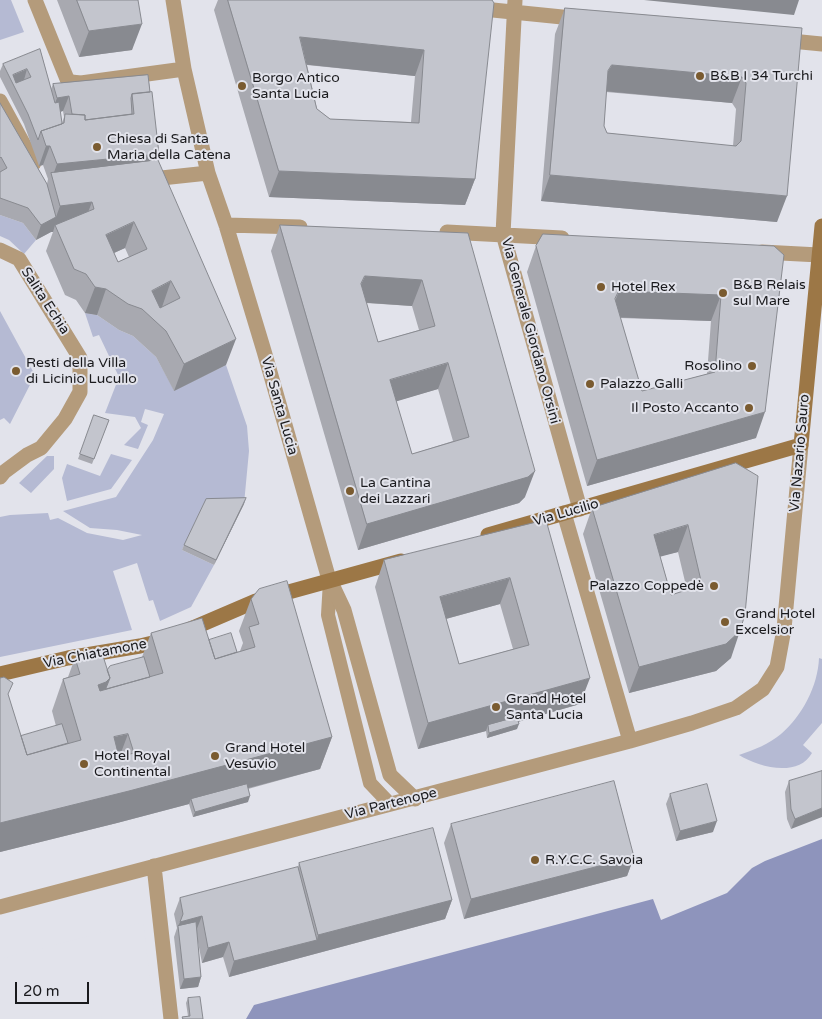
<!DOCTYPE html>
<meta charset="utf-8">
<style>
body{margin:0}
#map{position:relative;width:822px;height:1019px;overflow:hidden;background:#e2e3eb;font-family:"Varela Round",sans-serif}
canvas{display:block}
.scale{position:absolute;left:15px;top:982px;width:74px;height:22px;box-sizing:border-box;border:2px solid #1a1a1d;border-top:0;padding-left:6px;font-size:15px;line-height:18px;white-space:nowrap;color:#1a1a1d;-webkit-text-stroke:4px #e2e3eb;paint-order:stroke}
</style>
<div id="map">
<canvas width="822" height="1019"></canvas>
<div class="scale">20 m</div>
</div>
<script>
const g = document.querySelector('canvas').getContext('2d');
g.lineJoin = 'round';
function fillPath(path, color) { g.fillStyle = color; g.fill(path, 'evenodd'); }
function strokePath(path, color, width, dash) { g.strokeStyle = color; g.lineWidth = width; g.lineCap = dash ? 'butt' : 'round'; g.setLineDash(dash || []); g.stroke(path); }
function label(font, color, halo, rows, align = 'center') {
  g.font = font + ' "Varela Round",sans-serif'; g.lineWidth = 4; g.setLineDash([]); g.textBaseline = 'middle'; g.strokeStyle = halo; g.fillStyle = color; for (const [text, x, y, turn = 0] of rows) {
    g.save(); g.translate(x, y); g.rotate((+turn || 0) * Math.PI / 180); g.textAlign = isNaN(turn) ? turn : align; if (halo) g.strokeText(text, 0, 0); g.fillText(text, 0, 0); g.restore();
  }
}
fillPath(new Path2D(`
 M0,0H11L24,32L0,40Z
 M0,215L23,223L36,240L24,254L9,240L0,236Z
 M0,311L35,375L10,424L4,418L0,420Z
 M85,313L97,315L119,330L133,336L156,357L174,390L226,365L247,426L249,451L244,504H204L182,550L214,565L191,607L160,621L153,600L149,601L137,563L113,571L132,630L0,657V517L10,515L48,513L50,520L58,518L87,533L123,540L142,535L117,530L90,528L63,511L116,497L153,440L164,414L145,409L141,422L148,425L138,449L124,445L141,428L135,417L105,413L119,377L99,335L93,337Z
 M111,454L132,460L111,489L67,501L62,478L67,464L100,476Z
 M47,456H54V469L31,493L19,483Z
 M819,658L822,659V723L803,745L812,753C798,778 758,767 739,755C754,750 769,744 781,734C802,716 818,686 819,658Z`), '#b5bad3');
fillPath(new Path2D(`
 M822,839V1019H246L254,1005L653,899L661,920L727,893L752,868L765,861Z`), '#8e94bc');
fillPath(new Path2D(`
 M143,922L155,1019H102L101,1016L80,1004L24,1019H0V959Z`), '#e2e3eb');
strokePath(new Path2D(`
 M330,581L328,615L370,783L390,804`), '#b49b7b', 14);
strokePath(new Path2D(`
 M35,0L67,79L71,82L81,83L184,69
 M173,0L184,69L208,173L226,225L264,351L328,576L344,610L390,775L415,799
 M515,0L503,234L580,509
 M473,8L582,19
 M781,40L822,44
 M0,101L34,163
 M152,179L208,173
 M226,225L300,227
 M447,232L562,238
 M0,250L19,259L80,358V392L65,419L41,448L27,455L4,472L0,477
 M762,252L819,255
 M564,513L630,741
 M154,866L171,1019
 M0,907L630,741L692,723L736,708L763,689L777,667L784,629L801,445`), '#b49b7b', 15);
strokePath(new Path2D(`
 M488,535L801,445L822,226
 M186,631L256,601L401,561
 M0,674L68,658L140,646L165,640`), '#9c7746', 15);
fillPath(new Path2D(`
 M57,0H138L132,50L79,57Z
 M218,0H492L475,179L465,205L269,197L214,10ZM307,65L415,76L411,122L330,119L317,109Z
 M565,8L802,28L777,222L541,201L555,34ZM606,92L732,103L736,109L733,146L607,133L604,126Z
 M40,49L51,89L53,84L148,75L159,154L158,160L226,365L174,391L156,357L133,336L119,330L97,315L85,313L76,300L65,295L46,251L53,232H51L36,240L23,223L0,215V103L47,184L48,179L43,165L39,166L24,124L0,77V71L3,64ZM63,111L64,117L62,123L60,112ZM125,248L129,257L118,262L114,253Z
 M280,225L468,233L525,497L519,503L358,550L271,251ZM366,303L412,306L419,330L378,342ZM438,389L453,441L412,454L396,401Z
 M536,246H774L756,438L587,486L527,272ZM620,318L711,321L707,374L642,391Z
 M94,415L109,420L92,464L78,459Z
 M736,463L731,658L716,671L629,693L583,534L592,508ZM678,552L687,590L671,595L660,556Z
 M244,504L214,565L182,550L184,545Z
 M546,520L580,704L518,722L517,729L487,738L486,731L418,749L375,587L384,560ZM500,604L513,649L459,664L446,619Z
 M251,599L332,737L320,769L248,789V802L193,817L189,804L117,823L0,852V678L8,695L21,736L56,726L52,711L63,679L68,677L75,658L92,659L107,670L142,657L151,633L209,640L237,652L240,651L243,643L239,631Z
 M822,771L791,829L787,819L785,792L789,781Z
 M670,794L713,832L676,841L666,804Z
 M451,824L634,857L627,876L464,919L444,843Z
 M299,863L452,900L445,919L229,977L223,957L202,963L197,937L201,977L198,987L180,989L174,937L177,928L174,914L180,898L298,867Z
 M188,998L203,1019H182V1017L188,1016L186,1003Z`), '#a8a9b0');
fillPath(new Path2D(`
 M644,0H799L794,15Z
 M142,24L132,50L79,57L89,31Z
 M300,37L424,50L415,76L291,63Z
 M612,65L742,77L732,103L603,91L608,71Z
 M27,69L24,80L13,84V75Z
 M69,96L63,111L51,114L57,98Z
 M46,146H50L43,165L39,166Z
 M159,154L152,174L52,178L57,164Z
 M279,171L475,179L465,205L269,197Z
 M550,175L787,196L777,222L541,201Z
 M92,202L82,228L55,225L53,232H51L36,240L41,225L56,217L60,206Z
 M134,222L125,248L96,261L106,235Z
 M365,276L422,280L412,306L356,302L361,284Z
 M171,281L162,307L148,315L152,291Z
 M95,287L106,289L97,315L85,313Z
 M619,291L721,295L711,321L609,317Z
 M236,339L226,365L174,391L184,364Z
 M448,363L438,389L381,406L390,380Z
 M765,412L756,438L587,486L597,460Z
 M535,471L525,497L519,503L358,550L367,524Z
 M246,498L244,504L214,565L216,560Z
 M688,525L678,552L644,561L654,535Z
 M510,578L500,604L431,623L440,597Z
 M740,631L731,658L716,671L629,693L639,667Z
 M110,678L98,710V685Z
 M590,678L580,704L489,730L488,725L486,731L418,749L428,723Z
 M519,724L517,729L487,738L489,733Z
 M128,734L116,766L114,737Z
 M332,737L320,769L192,803L191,799L189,804L117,823L0,852V823Z
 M250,796L248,802L193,817L195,812Z
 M822,808V817L791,829L795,819Z
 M717,821L713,832L676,841L680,831Z
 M634,857L627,876L464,919L471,899Z
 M452,900L445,919L229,977L234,961L317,940L318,935Z
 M202,916L196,931L178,926L180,922Z
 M229,942L223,957L202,963L208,948Z
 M201,977L198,987L180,989L184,979Z`), '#888a90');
const building = new Path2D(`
 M77,0H138L142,24L89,31Z
 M228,0H492L494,3L475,179L279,171ZM300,37L424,50L419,123L330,119L317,109Z
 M565,8L802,28L787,196L550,175ZM612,65L742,77L746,83L741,141L736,146L607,133L604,126L608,71Z
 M40,49L55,103L59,102L62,123V124L41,131L38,140L28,114L3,64ZM27,69L31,77L16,83L13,75Z
 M148,75L150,92L132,94L131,98L132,114L85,120V115L72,114L69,96L57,98L53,84Z
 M152,92L159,154L57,164L50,146H46L41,131L64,123L65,114L85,115V120L134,114L132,94Z
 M0,103L47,184L56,217L41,225L28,208L0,198V172L7,168L1,157L0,158Z
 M158,160L236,339L184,364L166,331L142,309L128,304L106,289L95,287L86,274L74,269L55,225L94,209L92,202L60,206L51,173ZM134,222L147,249L118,262L106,235ZM171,281L180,298L160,308L152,291Z
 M280,225L468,233L535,471L528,477L367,524ZM365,276L422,280L435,326L378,342L361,284ZM448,363L469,437L412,454L390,380Z
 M543,234L774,246L784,255L765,412L597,460L536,246ZM619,291L721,295L715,372L642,391L615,299Z
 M94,415L109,420L94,459L80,454Z
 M736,463L758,476L745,614L740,631L726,644L639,667L592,508ZM688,525L702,585L671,595L654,535Z
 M246,498L216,560L184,545L206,499Z
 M546,520L590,678L428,723L384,560ZM510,578L529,645L459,664L440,597Z
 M287,581L332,737L129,791L0,823V678L4,677L13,683L8,694L27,755L81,740L63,679L80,674L75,658L90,654L92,659L103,656L110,678L106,682L98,685L100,691L163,673L151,633L202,618L215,659L255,647L249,627L259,624L251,599L259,589ZM128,734L134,753L119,757L114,737Z
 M231,633L237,652L215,659L209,640Z
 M144,657L150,677L106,689V688L110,678L107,670L110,666Z
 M517,717L519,724L489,733L488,725Z
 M62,724L68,743L27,755L21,736Z
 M822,771V808L795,819L791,809L789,781Z
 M614,781L634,857L471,899L451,824Z
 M247,784L250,796L195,812L191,799Z
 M707,784L717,821L680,831L670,794Z
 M433,828L452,900L318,935L299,863Z
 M298,867L317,940L234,961L229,942L208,948L202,916L180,922L183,914L180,898Z
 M196,922L201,977L184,979L178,926Z
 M200,997L203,1019H183L182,1017L190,1016L188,998Z`);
fillPath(building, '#c3c5cd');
strokePath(building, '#888a90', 1);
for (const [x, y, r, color] of [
 [700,76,5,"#7a5b30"],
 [242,86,5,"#7a5b30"],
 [97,147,5,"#7a5b30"],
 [601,287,5,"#7a5b30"],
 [723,293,5,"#7a5b30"],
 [752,366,5,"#7a5b30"],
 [16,371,5,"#7a5b30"],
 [590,384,5,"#7a5b30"],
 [749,408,5,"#7a5b30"],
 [350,491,5,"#7a5b30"],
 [714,586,5,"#7a5b30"],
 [725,622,5,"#7a5b30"],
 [496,707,5,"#7a5b30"],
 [215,756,5,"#7a5b30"],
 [84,764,5,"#7a5b30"],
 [535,860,5,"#7a5b30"]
]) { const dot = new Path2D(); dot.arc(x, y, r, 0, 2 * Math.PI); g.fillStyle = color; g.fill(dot); strokePath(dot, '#e2e3eb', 2); }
label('14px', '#1a1a1d', '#e2e3eb', [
 ["B&B I 34 Turchi",710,76],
 ["Borgo Antico",252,78],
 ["Santa Lucia",252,94],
 ["Chiesa di Santa",107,139],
 ["Maria della Catena",107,155],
 ["B&B Relais",733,285],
 ["sul Mare",733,301],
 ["Hotel Rex",611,287],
 ["Resti della Villa",26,363],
 ["di Licinio Lucullo",26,379],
 ["Rosolino",742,366,"right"],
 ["Palazzo Galli",600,384],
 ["Il Posto Accanto",739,408,"right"],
 ["La Cantina",360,483],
 ["dei Lazzari",360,499],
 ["Palazzo Coppedè",704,586,"right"],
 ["Grand Hotel",735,614],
 ["Excelsior",735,630],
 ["Grand Hotel",506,699],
 ["Santa Lucia",506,715],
 ["Grand Hotel",225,748],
 ["Vesuvio",225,764],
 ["Hotel Royal",94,756],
 ["Continental",94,772],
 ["R.Y.C.C. Savoia",545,860]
], 'left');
label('14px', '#1a1a1d', '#e2e3eb', [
 ["Salita Echia",45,301,57],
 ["Via Generale Giordano Orsini",530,331,75],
 ["Via Santa Lucia",279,406,74],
 ["Via Nazario Sauro",800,453,-85],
 ["Via Lucilio",566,513,-16],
 ["Via Chiatamone",95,654,-11],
 ["Via Partenope",391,804,-14]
]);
</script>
